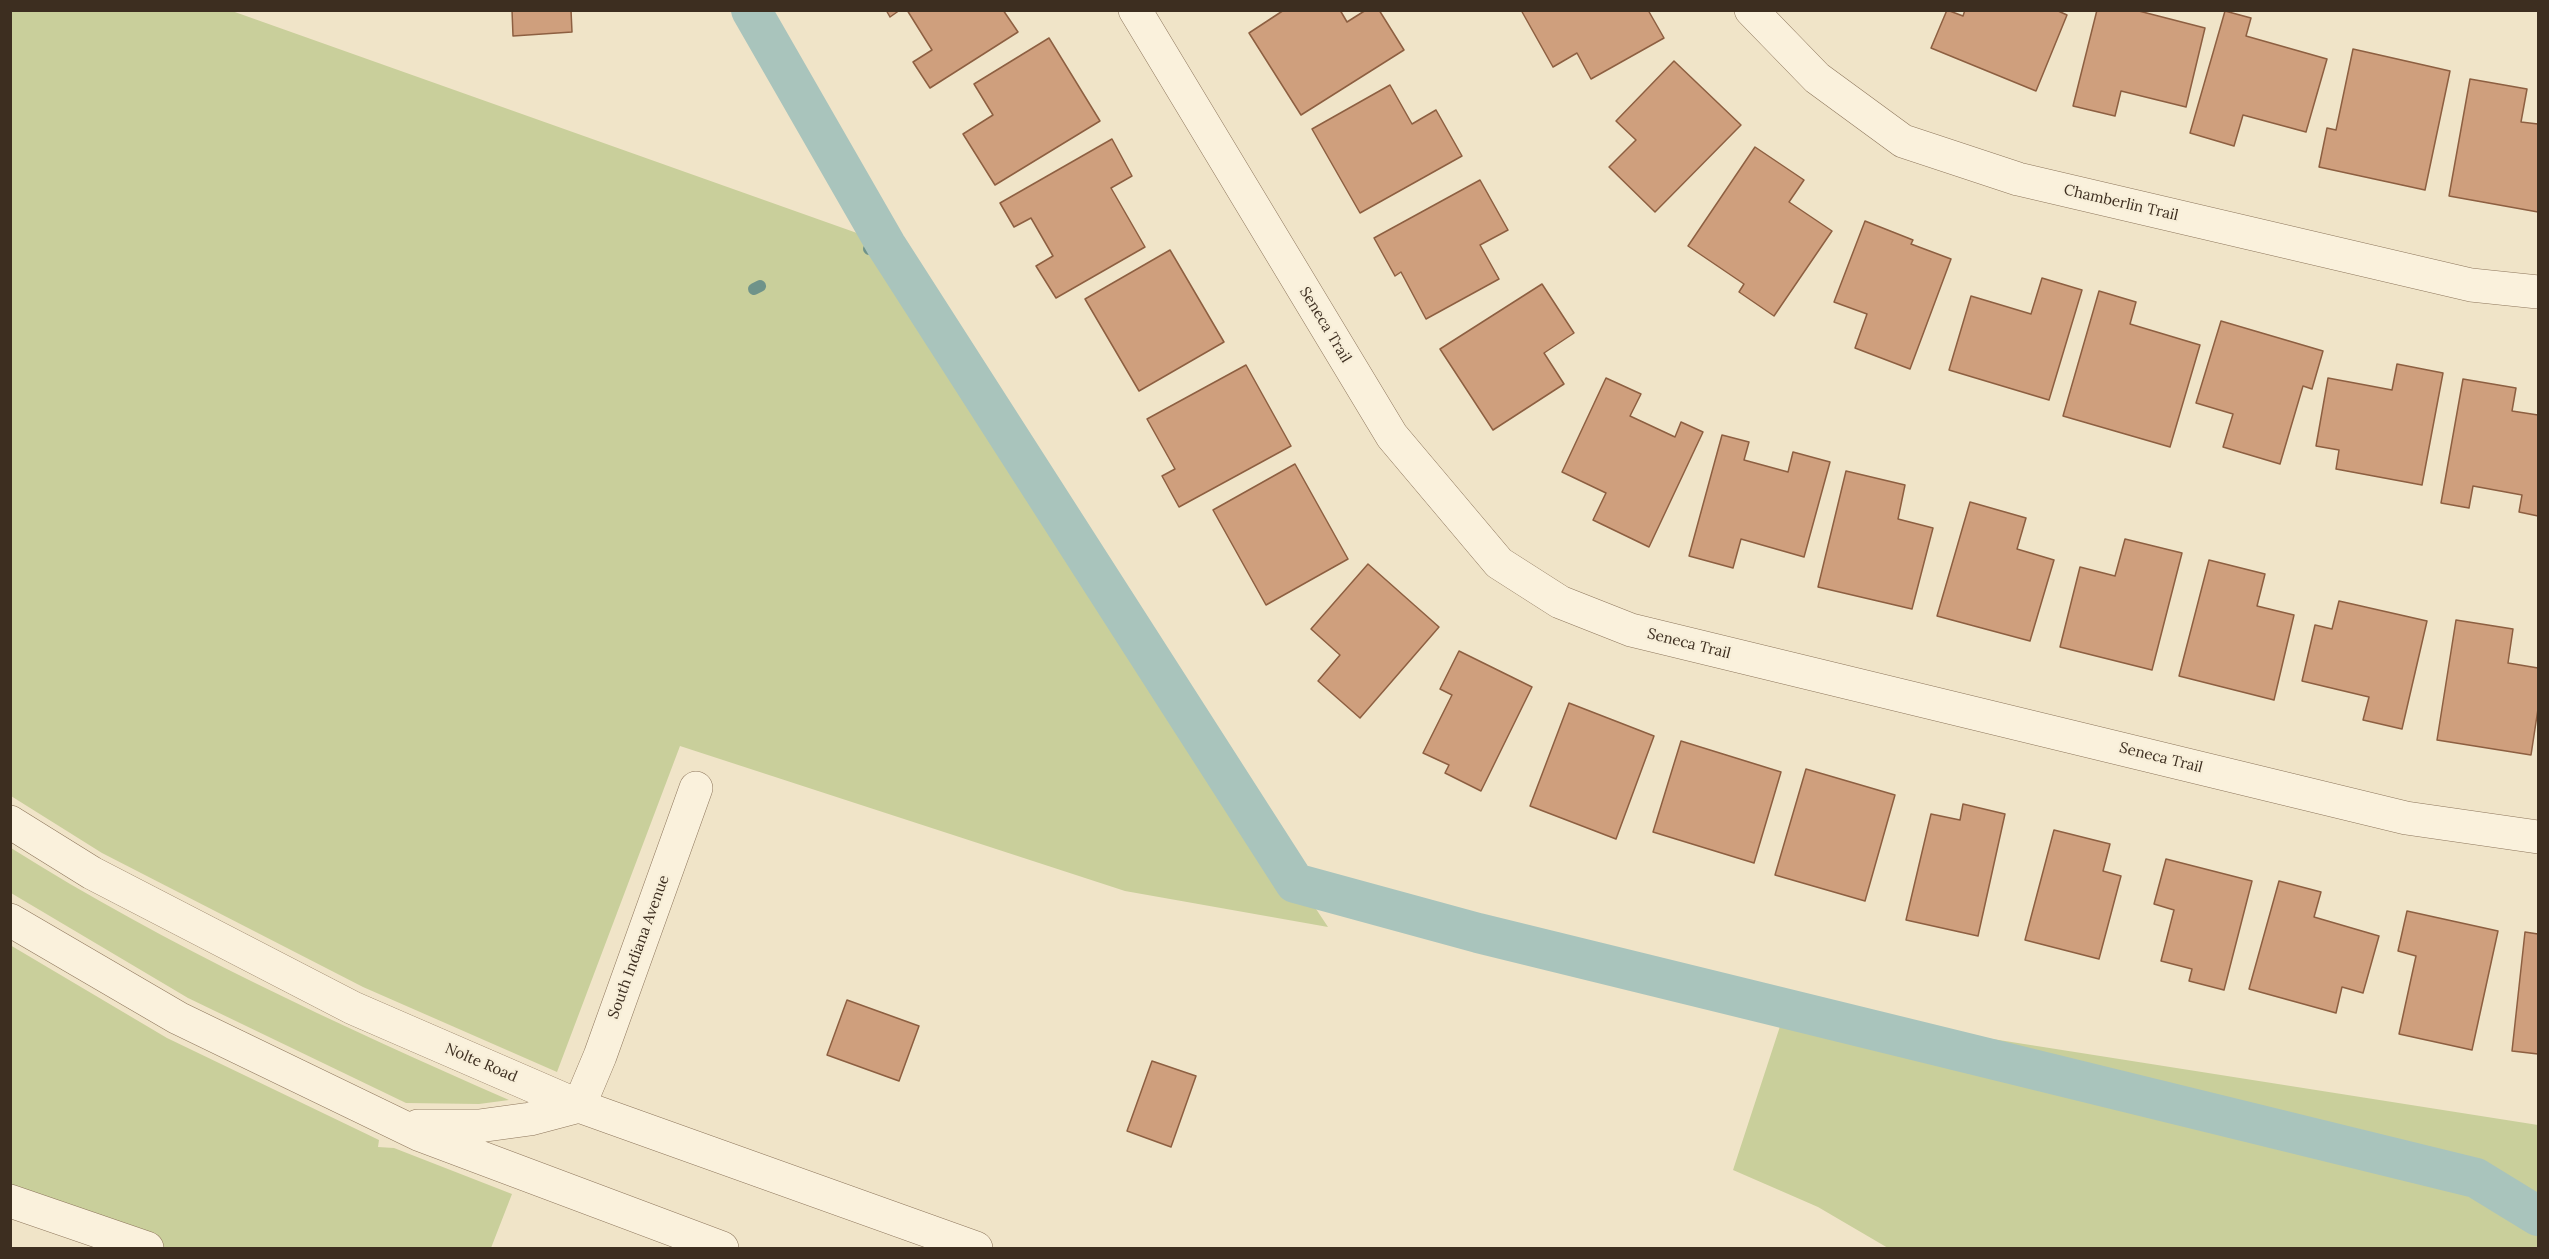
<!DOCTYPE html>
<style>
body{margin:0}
#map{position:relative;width:2549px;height:1259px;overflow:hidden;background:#f0e4c8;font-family:Lora,serif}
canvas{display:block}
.frame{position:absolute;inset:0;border:12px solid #3d2e20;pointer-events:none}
</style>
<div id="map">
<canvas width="2549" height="1259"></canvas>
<div class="frame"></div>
</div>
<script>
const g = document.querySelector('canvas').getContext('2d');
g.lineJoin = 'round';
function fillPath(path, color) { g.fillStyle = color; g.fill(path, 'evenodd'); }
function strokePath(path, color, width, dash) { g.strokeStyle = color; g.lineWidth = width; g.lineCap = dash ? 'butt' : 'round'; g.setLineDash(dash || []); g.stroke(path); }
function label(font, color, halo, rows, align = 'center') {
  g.font = font + ' Lora,serif'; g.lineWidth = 4.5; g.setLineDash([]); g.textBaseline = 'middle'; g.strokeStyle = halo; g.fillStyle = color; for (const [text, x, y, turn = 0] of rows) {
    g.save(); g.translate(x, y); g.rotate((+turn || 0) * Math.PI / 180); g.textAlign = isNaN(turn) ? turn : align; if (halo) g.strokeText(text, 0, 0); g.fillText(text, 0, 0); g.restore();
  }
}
fillPath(new Path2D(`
 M10,11H232L871,238L1328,927L1125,891L680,746L557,1072L363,987L102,853L11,796Z
 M11,848C168,947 339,1025 509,1100L479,1104L406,1103L188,998L11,893Z
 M10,945L167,1038L379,1140L378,1147L394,1148L512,1194L491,1248H147L11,1198Z
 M1783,1006L2538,1125V1248H1888L1818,1207L1733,1170L1786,1008Z`), '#c9cf9b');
strokePath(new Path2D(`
 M869,249L886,245
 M754,289L760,286`), '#6f938a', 12);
strokePath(new Path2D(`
 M751,10L886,245L1295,883L1478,933L2476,1178L2538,1216`), '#a9c4bc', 40);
const building = new Path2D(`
 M512,10H571L572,32L513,36Z
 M886,10H900L890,17Z
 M907,10H1003L1018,32L930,88L913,62L932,50Z
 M1284,10H1340L1347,22L1366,10H1379L1404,50L1301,115L1249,33Z
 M1521,10H1648L1664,38L1591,79L1577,53L1553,67Z
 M1947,10L1963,16L1965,10H2056L2067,15L2036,91L1931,48Z
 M2097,10H2135L2205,28L2186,107L2121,91L2115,116L2073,106Z
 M2225,11L2251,18L2246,36L2327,59L2306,132L2243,115L2234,146L2190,133Z
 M1049,38L1100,121L995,185L963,134L993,115L974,84Z
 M2353,49L2450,71L2425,190L2319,167L2327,128L2336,130Z
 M1674,61L1741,125L1655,212L1609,167L1636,140L1616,121Z
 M2470,79L2527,89L2521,122L2538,124V212L2449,196Z
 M1390,85L1412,124L1436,110L1462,156L1360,213L1312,129Z
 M1112,139L1132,176L1111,188L1145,247L1056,298L1036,266L1053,256L1031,218L1014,227L1000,203Z
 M1755,147L1804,180L1789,202L1832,231L1774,316L1739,292L1744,284L1688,246Z
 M1480,180L1508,230L1480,245L1499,279L1426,319L1401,272L1395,276L1374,238Z
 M1865,221L1913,240L1911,244L1951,259L1910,369L1855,348L1867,314L1834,302Z
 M1170,250L1224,342L1139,391L1085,299Z
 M2042,278L2082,290L2049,400L1949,370L1971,296L2031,314Z
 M1542,284L1574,333L1544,353L1564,384L1493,430L1440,349Z
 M2099,291L2136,302L2130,324L2200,345L2170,447L2063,416Z
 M2221,321L2323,351L2312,389L2303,386L2280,464L2223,447L2233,414L2196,403Z
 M2397,364L2443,373L2422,485L2336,469L2339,450L2316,446L2328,378L2392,390Z
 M1246,365L1291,446L1179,507L1162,476L1175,469L1147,419Z
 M1606,378L1641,394L1630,416L1675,437L1681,422L1703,432L1649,547L1593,520L1606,493L1562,472Z
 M2463,379L2516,388L2512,411L2538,415V516L2519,512L2522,495L2473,486L2469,508L2441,503Z
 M1722,435L1749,442L1744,460L1788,472L1793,452L1830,462L1804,557L1741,539L1733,568L1689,556Z
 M1295,464L1348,559L1266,605L1213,510Z
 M1846,471L1905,485L1898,519L1933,528L1912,609L1818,587Z
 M1970,502L2026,518L2017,549L2054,560L2030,641L1937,616Z
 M2125,539L2182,553L2152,670L2060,647L2080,567L2115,576Z
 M2209,560L2265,574L2257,606L2294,615L2274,700L2179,676Z
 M1368,564L1439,627L1360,718L1318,681L1340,655L1311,629Z
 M2339,601L2427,621L2402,729L2363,720L2369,697L2302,681L2315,625L2332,629Z
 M2456,620L2513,629L2508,663L2538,668V709L2531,755L2437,740Z
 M1459,651L1532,687L1481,791L1445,773L1449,765L1423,753L1452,695L1440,689Z
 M1569,703L1654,736L1616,839L1530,806Z
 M1681,741L1781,772L1754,863L1653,832Z
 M1806,769L1895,795L1865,901L1775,875Z
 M1963,804L2005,814L1978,936L1906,920L1931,814L1960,820Z
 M2054,830L2110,844L2103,871L2121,876L2099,959L2025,940Z
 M2166,859L2252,881L2224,990L2189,981L2192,969L2161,961L2174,910L2154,904Z
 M2279,881L2321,892L2314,917L2379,936L2363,993L2342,987L2336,1013L2249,989Z
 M2407,911L2498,931L2472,1050L2399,1034L2416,956L2398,951Z
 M2525,932L2538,934V1054L2512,1051Z
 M847,1000L919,1026L899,1081L827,1055Z
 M1152,1061L1196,1076L1171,1147L1127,1131Z`);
fillPath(building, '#cf9f7d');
strokePath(building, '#8d5f41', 1.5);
const minor = new Path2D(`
 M1135,10L1392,436L1499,563L1560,602L1631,630L2406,818L2538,837
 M1751,10L1817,78L1903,141L2018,179L2471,285L2538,292
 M10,822L92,873L353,1008L579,1106L976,1248
 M10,920L178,1018L418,1134L722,1248
 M418,1126H479L530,1119L579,1106L600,1056L696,788
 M10,1201L147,1248`);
strokePath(minor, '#8d765c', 34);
strokePath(minor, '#faf1dc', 33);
label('15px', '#3d2e20', '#f7eed8', [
 ["Chamberlin Trail",2121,203,13],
 ["Seneca Trail",1325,325,59],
 ["Seneca Trail",1689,644,14],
 ["Seneca Trail",2161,758,14],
 ["South Indiana Avenue",639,947,-70],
 ["Nolte Road",481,1063,23]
]);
</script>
